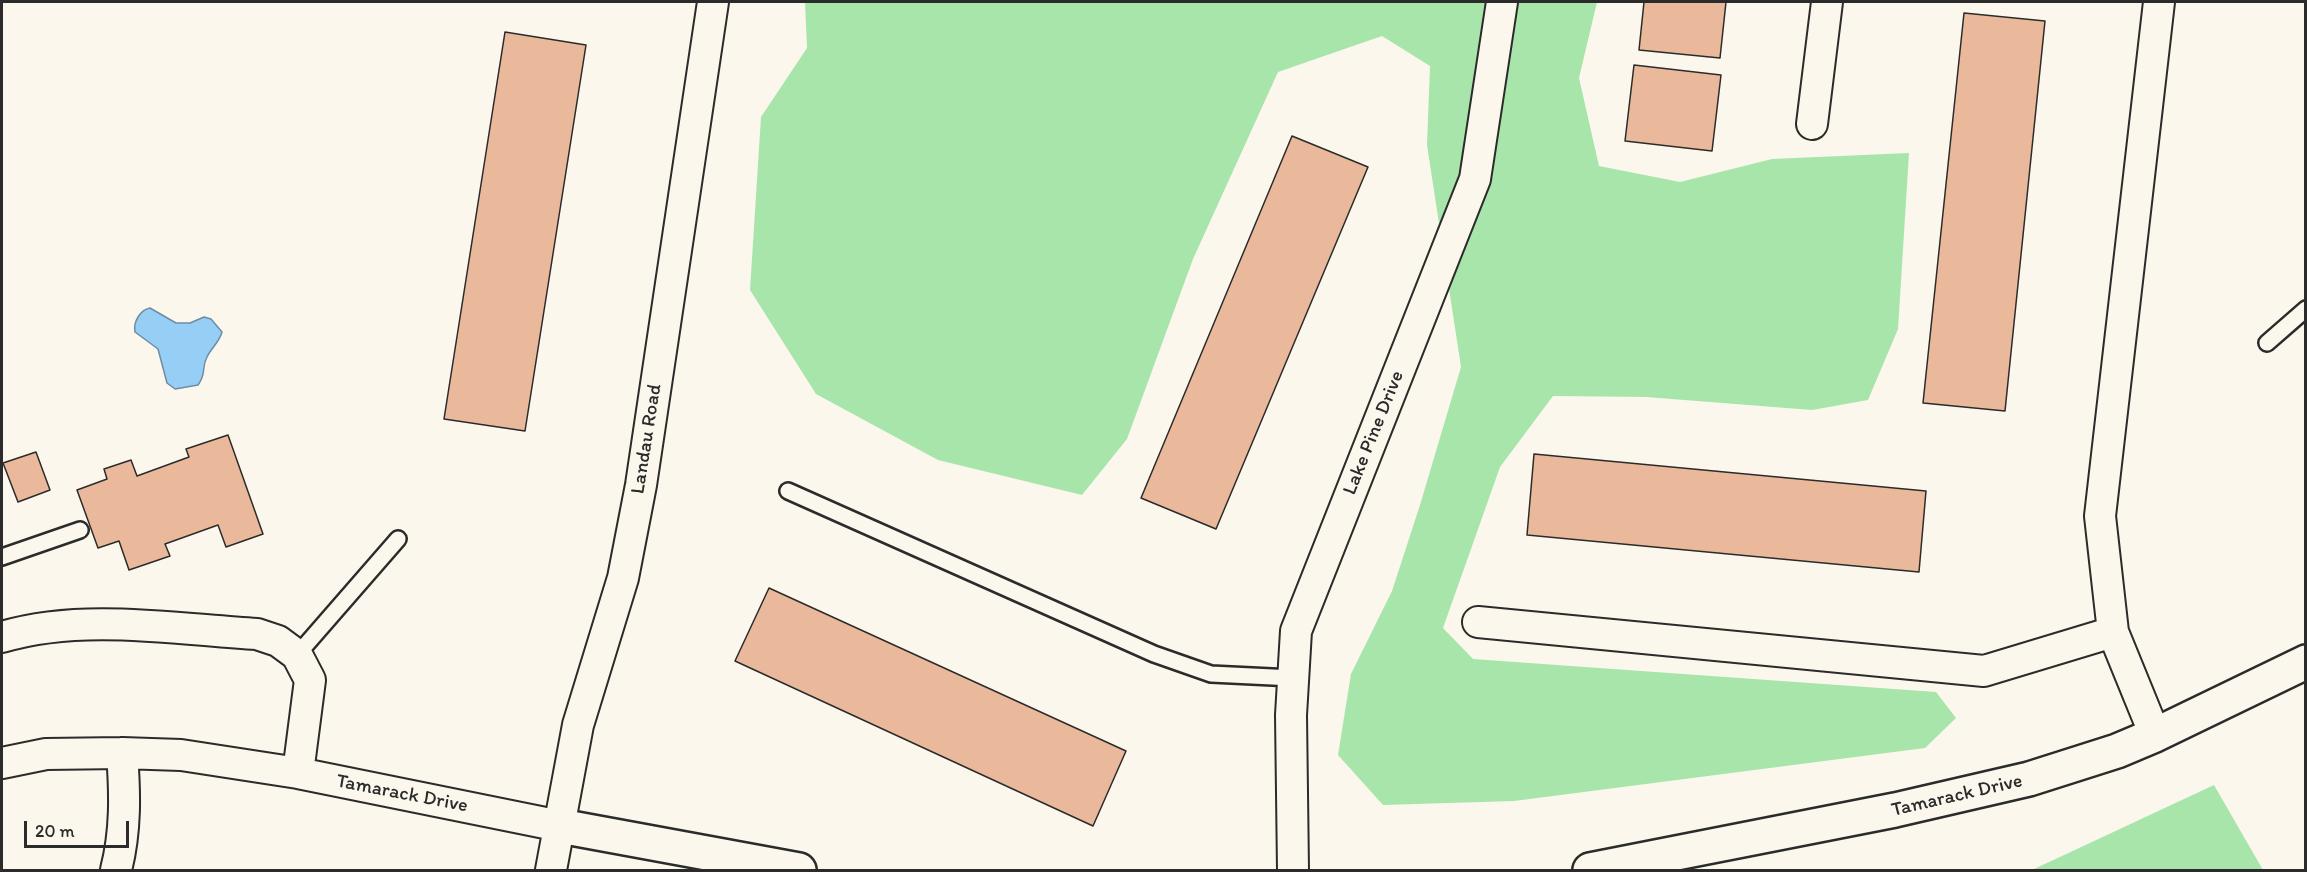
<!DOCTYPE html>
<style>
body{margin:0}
#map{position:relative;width:2307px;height:872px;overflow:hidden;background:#fbf7ec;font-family:Itim,sans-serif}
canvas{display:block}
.frame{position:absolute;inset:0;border:3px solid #2b2b2b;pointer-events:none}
.scale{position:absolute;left:24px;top:821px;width:105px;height:27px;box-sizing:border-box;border:3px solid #2b2b2b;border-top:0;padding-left:8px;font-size:18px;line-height:21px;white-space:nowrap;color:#2b2b2b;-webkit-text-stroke:4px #fbf7ec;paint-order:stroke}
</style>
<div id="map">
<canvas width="2307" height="872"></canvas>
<div class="frame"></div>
<div class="scale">20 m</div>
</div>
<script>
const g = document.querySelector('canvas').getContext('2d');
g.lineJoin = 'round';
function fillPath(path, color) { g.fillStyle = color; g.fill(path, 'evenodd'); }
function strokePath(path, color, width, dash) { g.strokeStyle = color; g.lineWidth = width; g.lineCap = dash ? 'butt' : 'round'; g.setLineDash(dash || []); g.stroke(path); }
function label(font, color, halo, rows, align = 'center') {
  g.font = font + ' Itim,sans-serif'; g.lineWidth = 6; g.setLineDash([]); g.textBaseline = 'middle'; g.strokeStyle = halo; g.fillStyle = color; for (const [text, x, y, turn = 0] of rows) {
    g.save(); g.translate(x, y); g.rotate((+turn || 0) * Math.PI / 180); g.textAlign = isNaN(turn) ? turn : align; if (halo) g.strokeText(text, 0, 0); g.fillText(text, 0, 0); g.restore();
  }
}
fillPath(new Path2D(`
 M805,2H1597L1579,78L1599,166L1680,182L1772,159L1909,153L1898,329L1868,400L1812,410L1646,397L1553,396L1500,467L1443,628L1473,659L1936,692L1956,718L1925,748L1514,801L1383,805L1338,755L1351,674L1392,591L1420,505L1461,367L1427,145L1430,66L1382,36L1278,72L1193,259L1127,439L1082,495L938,460L816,394L750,290L761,117L807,48Z
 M2214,785L2263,870H2032Z`), '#a8e5ab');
const water = new Path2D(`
 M150,308L176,323H190L204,317L211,319L222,332C219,343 211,348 207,357C201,368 207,373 198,385L175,389L167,383L158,349L135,332C133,322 140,310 150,308Z`);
fillPath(water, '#97cef6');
strokePath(water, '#6c8da5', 1.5);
const building = new Path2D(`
 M1644,2H1726L1720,58L1639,50Z
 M1964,13L2045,21L2005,411L1923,403Z
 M505,32L586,45L525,431L444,419Z
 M1634,65L1721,75L1712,151L1625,141Z
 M1292,136L1368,167L1216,529L1141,498Z
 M228,435L263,534L226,547L218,525L165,544L170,556L129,570L119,541L98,548L77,490L107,479L104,469L131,460L137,476L189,457L186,449Z
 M36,452L50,490L18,502L3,463Z
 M1534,454L1926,491L1919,572L1527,535Z
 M769,588L1126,751L1093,826L735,661Z`);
fillPath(building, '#eab99b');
strokePath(building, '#2b2b2b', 1.5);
const lane = new Path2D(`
 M2267,343L2306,309
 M788,491L1154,654L1211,674L1293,678
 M2,557L80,530
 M297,655L398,539`);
const street = new Path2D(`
 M1812,124L1827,2
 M1478,622L1984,671L2113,632L2100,516L2159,2
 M2113,632L2155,735
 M2,637C81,613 175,629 257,634L278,641L297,655L310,680L298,773
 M2,763L46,754L122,753L181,755L298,773L560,826
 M116,870C126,831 125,793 122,753
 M551,870L578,725L623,578L641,485L713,2
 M1293,870L1291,715L1296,631L1475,179L1502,2`);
const secondary = new Path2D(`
 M560,826L799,870
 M1590,870L1895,810L2029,779L2117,751L2155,735L2306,662`);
strokePath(lane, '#2b2b2b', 20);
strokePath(street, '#2b2b2b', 34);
strokePath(secondary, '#2b2b2b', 38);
strokePath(lane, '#fbf7ec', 15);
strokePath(street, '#fbf7ec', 30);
strokePath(secondary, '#fbf7ec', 33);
label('20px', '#2b2b2b', '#fbf7ec', [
 ["Lake Pine Drive",1374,433,-68],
 ["Landau Road",647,439,-81],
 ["Tamarack Drive",402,794,11],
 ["Tamarack Drive",1957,796,-13]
]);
</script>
